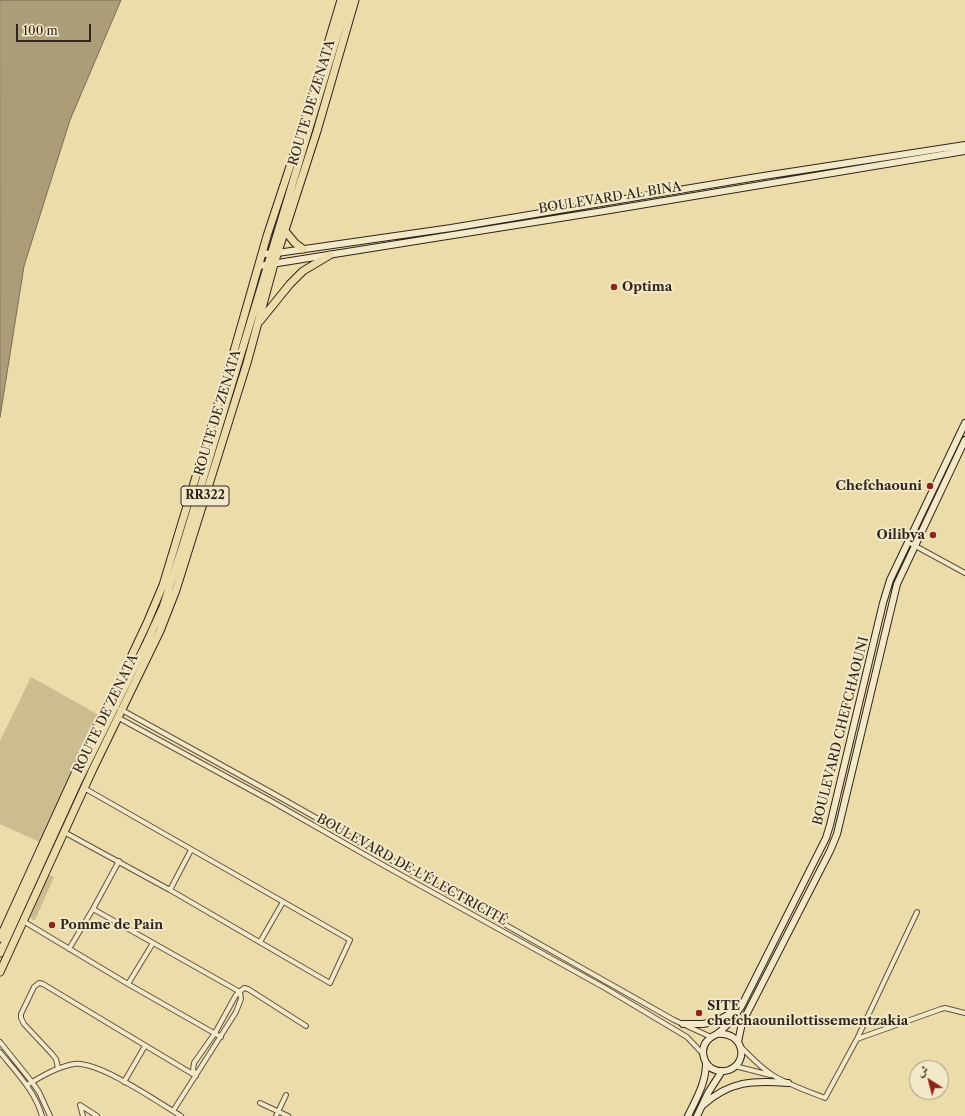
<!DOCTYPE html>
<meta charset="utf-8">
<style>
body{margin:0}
#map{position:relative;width:965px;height:1116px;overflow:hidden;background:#ecdca9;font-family:"Libre Caslon Text",Amiri,serif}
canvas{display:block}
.north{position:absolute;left:909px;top:1060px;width:40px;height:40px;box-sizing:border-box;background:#f3e8c7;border:1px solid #a59a83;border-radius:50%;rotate:324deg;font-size:11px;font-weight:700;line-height:16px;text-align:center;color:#30241d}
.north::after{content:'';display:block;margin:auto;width:14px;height:18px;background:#8f2418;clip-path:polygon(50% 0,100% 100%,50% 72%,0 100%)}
.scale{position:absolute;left:16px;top:24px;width:75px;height:18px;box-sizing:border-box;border:2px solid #30241d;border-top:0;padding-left:5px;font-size:12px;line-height:14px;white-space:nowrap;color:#30241d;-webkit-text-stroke:3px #f3e8c7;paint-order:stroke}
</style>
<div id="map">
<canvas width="965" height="1116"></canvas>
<div class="north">ش</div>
<div class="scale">100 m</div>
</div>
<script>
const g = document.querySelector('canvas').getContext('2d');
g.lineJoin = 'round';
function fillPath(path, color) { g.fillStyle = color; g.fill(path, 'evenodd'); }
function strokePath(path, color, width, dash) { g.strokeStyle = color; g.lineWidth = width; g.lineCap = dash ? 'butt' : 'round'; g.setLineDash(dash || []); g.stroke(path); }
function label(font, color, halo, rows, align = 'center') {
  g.font = font + ' "Libre Caslon Text",serif'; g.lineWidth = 4; g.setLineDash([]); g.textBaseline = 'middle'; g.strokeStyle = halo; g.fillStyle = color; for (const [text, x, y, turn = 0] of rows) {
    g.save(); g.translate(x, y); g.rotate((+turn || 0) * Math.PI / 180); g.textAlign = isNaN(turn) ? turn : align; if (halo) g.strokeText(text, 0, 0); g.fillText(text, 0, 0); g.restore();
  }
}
fillPath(new Path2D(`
 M31,677L106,719L44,844L0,824V741Z
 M49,875L54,877L35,920H33L30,917Z`), '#ccbd91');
const water = new Path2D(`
 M0,0H121L70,120L24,266L0,417Z`);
fillPath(water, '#ac9d79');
strokePath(water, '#7a6d54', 1);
const street = new Path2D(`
 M908,542L965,573
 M120,709L274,794L674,1020L711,1037
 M117,717L271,801L383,865L605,988L687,1037L703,1054
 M64,832L170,890L330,983L350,940L84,788
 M170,890L191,850
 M93,909L240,992
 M23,921L128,984L221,1037
 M260,942L283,902
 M69,949L93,909L119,861
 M128,984L153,943
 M857,1039L941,1009L945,1008L965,1013
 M0,1042L32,1082L39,1092L50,1116
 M741,1047C751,1057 761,1068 774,1076C790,1085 807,1091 825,1098L857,1039L917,912
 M0,1052C16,1072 35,1091 42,1116
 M735,1066L770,1075
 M58,1068L56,1059L52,1054L24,1024L21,1018V1014L34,987L39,983L43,984L196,1076
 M196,1075L193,1070L194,1063L215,1033L236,995L244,988L248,989L306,1026
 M124,1082L145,1046
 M27,1085C42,1076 57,1067 74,1064C99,1061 158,1102 181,1116
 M260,1103L288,1116
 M173,1111L236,1012L241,999L240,992
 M83,1116L80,1105L97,1116
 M276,1116L286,1095`);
const secondary = new Path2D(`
 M262,254L277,253L451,228L757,177L965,145
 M259,266L604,211L965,151
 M683,1024H703L717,1021L738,1009
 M717,1034C743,1031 750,1062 729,1070C723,1072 716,1071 711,1068C703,1062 700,1049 707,1041C710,1037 713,1036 717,1034C721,1031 725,1027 728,1024C733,1019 737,1012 741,1007L826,838L830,825L883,603L890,580L965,423
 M738,1042L742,1023L830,851L837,834L897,584L965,440
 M703,1105C730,1081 753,1080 788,1083
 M688,1116C696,1099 706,1083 706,1063
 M697,1116L708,1093L722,1071`);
const primary = new Path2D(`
 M285,231L295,243L303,249
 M260,321L290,284L303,271L330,255
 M0,938L83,756L115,691L147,623L163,585L232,358L267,236L303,127L341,0
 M0,953L77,784L147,642L163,607L184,542L348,0
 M0,972L93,769L160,631L176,590L247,363L274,264L317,131L355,0`);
strokePath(street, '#5f5240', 6);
strokePath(secondary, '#30241d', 8);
strokePath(primary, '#30241d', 9);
strokePath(street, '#f3e8c7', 4);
strokePath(secondary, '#f3e8c7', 6);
strokePath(primary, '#ecdca9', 7);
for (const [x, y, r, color] of [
 [614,287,4,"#8f2418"],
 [930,486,4,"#8f2418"],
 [933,535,4,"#8f2418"],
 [52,925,4,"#8f2418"],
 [699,1013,4,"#8f2418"]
]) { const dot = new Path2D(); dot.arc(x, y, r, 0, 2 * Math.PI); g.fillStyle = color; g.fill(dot); strokePath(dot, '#f3e8c7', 1.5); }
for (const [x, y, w] of [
 [205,496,48]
]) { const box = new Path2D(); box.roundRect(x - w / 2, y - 10, w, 20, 3); g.fillStyle = '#f3e8c7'; g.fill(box); strokePath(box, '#30241d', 1); }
label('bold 12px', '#30241d', null, [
 ["RR322",205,496]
]);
label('13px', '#30241d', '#f3e8c7', [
 ["ROUTE DE ZENATA",312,103,-73],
 ["BOULEVARD AL BINA",610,198,-9],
 ["ROUTE DE ZENATA",218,413,-73],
 ["ROUTE DE ZENATA",106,714,-64],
 ["BOULEVARD CHEFCHAOUNI",841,731,-76],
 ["BOULEVARD DE L'ÉLECTRICITÉ",412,870,29]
]);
label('bold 13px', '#30241d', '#f3e8c7', [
 ["Optima",622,287],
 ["Chefchaouni",922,486,"right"],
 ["Oilibya",925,535,"right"],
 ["Pomme de Pain",60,925],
 ["SITE",707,1006],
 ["chefchaounilottissementzakia",707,1021]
], 'left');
</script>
